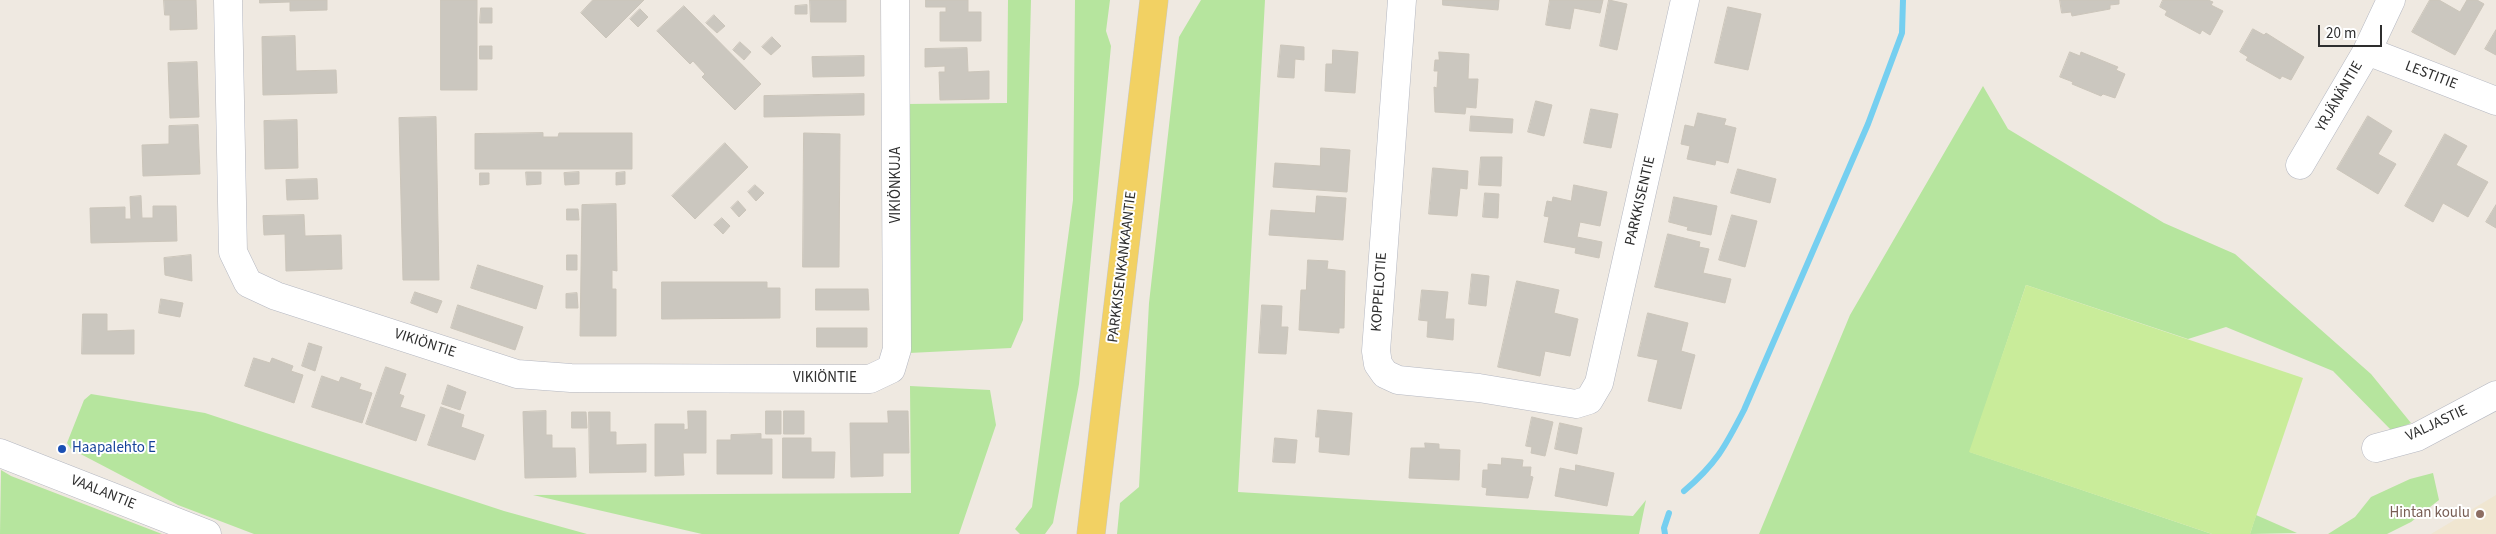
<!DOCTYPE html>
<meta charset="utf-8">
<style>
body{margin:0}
#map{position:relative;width:2496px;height:534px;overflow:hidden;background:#efe9e1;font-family:"Source Sans 3",sans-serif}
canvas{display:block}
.scale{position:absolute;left:2318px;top:25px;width:64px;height:22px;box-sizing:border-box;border:2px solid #2e2e2e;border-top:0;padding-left:6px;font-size:15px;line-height:18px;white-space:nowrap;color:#2e2e2e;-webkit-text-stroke:4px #fff;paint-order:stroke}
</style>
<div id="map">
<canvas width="2496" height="534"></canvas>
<div class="scale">20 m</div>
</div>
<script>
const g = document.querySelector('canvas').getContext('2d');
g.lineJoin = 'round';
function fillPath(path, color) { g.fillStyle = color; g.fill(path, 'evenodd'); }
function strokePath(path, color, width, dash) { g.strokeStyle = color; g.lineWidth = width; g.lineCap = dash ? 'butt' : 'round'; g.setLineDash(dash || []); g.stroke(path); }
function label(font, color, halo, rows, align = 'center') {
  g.font = font + ' "Source Sans 3",sans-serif'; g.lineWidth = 4; g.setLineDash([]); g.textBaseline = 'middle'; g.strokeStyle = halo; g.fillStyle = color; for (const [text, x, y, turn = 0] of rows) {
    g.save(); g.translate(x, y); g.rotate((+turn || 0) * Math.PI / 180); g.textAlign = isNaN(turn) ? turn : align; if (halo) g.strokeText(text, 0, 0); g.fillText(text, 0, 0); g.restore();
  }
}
fillPath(new Path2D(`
 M2496,495V534H2431Z`), '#f0e6d1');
fillPath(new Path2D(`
 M1008,0H1031L1023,320L1011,348L909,353L906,104L1007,103Z
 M1075,0H1110L1106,31L1111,46L1079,384L1053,523L1045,534H1020L1015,529L1032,507L1073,200Z
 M1201,0H1265L1238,492L1633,516L1646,500L1639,534H1117L1120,503L1139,487L1149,303L1179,37Z
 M1983,86L2008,129L2164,223L2235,254L2371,374L2411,423L2392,431L2333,371L2226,327L2188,339L2026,285L1970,452L2212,534H1759L1850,315Z
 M910,386L990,390L996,425L959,534H702L533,495L911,493Z
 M91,394L205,413L504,511L587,534H254L178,505L71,449L67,443L84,400Z
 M1,470L11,476L162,534H0Z
 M2433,473L2439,500L2411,522L2387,534H2328L2355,517L2371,497L2410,479Z
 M2256,515L2297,533L2250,534Z`), '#b6e59e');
fillPath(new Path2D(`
 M2026,285L2303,378L2250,534H2212L1969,452Z`), '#c9ec9a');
strokePath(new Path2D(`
 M1684,491C1716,464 1725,447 1744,410L1868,124L1902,33L1903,0
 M1665,534L1664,528L1669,513`), '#75cff0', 6);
const building = new Path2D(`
 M164,0H196L197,29L170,30V15H165Z
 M260,0H327V10L290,11V2L260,3Z
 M441,0H477V90H441Z
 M593,0H644L606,38L581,13Z
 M810,0H846V22H811Z
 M926,0H968V12H981V41H940V12H946V7H926Z
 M1443,0H1499L1498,10L1443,5Z
 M1550,0H1603L1600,13L1574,8L1570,29L1546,25Z
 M1609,0L1627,4L1617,50L1600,46Z
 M2060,0H2119V4L2110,5V9L2072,16L2071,12L2062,13Z
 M2163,0H2208L2213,2L2211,5L2223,11L2210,35L2202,30L2200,34L2165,15L2167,11L2160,7Z
 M2430,0H2439L2460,12L2467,0H2477L2484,4L2455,55L2412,32Z
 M807,5V14H795V6Z
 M684,6L761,84L735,110L702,77L705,74L693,61L690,64L657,31Z
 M1728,7L1761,14L1748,70L1715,63Z
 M481,8H492V23H480Z
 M640,9L648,17L638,27L630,19Z
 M714,15L725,26L717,33L706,23Z
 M2253,29L2264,35L2266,33L2304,57L2291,80L2282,76L2280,79L2246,60L2248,57L2240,52Z
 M2496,30V55L2485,49Z
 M295,36L296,71L336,70L337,93L263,95L262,37Z
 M772,37L781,46L771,55L762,47Z
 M740,42L751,52L744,60L733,50Z
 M1281,45L1304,47V60L1295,59L1294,78L1278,77Z
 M480,46H492V59H480Z
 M967,48L968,72L989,71V99L940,100L939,72H945V66L925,67V49Z
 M1333,50L1358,52L1355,93L1325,91L1326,64H1332Z
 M1439,52L1469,54L1468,79H1478L1476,108L1466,107L1465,114L1435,112L1434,87L1437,88L1438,71H1434L1435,60H1439Z
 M2070,52L2080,56L2081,52L2118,67L2116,70L2125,74L2115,98L2103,94L2101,96L2072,84L2073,82L2060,77Z
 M864,56V76L813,77L812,57Z
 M197,62L199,117L170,118L168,63Z
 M864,94V115L764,117V96Z
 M1536,101L1552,105L1544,136L1528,132Z
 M1591,109L1618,114L1611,148L1584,143Z
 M1698,113L1726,119L1724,125L1736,128L1728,163L1716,160L1715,165L1687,159L1690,146L1681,144L1685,125L1694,127Z
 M1471,116L1513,119L1512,133L1470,131Z
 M2368,116L2392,131L2378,154L2396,164L2378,194L2337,169Z
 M436,117L439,280H403L399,118Z
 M297,120L298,168L265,169L264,121Z
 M198,125L200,174L143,176L142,145L169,144V126Z
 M543,133V137H558L559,133H632V169H475V134Z
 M804,133L840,134L839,267H803Z
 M2445,134L2467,146L2456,165L2488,182L2468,217L2443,203L2433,222L2405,206Z
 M725,143L748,167L695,219L672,196Z
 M1321,148L1350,150L1347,192L1273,187L1275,163L1320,166Z
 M1481,157H1502L1501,186L1479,185Z
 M1433,168L1468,171L1467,189L1460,188L1457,216L1429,214Z
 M1738,169L1776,179L1770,203L1731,193Z
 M526,172H541V184L527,185Z
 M579,172V184L565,185L564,173Z
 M625,172V184L616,185V173Z
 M480,173H489V184L480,185Z
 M317,179L318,199L287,200L286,180Z
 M755,185L764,193L756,201L748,192Z
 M1574,185L1607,192L1600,226L1580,222L1577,237L1602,242L1599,258L1575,253L1576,248L1544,242L1549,217L1544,216L1547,201L1552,202L1553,197L1571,201Z
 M1485,193L1499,194L1498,218L1483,217Z
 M141,196L142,218H153V206H176L177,241L91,243L90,208L125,207V219H131L130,197Z
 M1317,196L1346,198L1343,240L1269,235L1271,210L1315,213Z
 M1674,197L1717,206L1711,235L1687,230L1688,227L1669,222Z
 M738,201L746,210L739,217L731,208Z
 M616,204L617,271L612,270V289H616V336H580L582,205Z
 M2496,205V228L2486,222Z
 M567,209H578L579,220H567Z
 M304,215L305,236L341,235L342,269L286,271L285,234L264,235L263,216Z
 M1732,215L1757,221L1745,267L1719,260Z
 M722,218L730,226L723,234L714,225Z
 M1668,234L1700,242L1699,247L1709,249L1703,273L1731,279L1725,303L1655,287Z
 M191,255L192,281L165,275L164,258Z
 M567,255H577V270H567Z
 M1308,260L1328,261L1327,269L1345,271L1344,328H1339V333L1299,330L1301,290H1306Z
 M478,265L543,286L536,309L471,288Z
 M1472,274L1489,276L1486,306L1469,304Z
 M1517,281L1559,290L1554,313L1578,319L1570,356L1545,351L1540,376L1498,367Z
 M662,282H767V288H780V318L662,319Z
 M816,289H868L869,310H816Z
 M1422,290L1448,292L1445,319H1454L1453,340L1427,337L1428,321L1419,320Z
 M415,292L442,301L437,313L411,303Z
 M577,293L578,308H566V294Z
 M161,299L183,303L180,317L159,313Z
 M458,305L523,327L515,350L451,328Z
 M1262,305L1282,306L1281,327H1288L1286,354L1259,353Z
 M1648,313L1688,323L1681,351L1695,355L1681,409L1648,401L1658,360L1638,356Z
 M83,314H107V331L134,330V354H82Z
 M817,328H867V347H817Z
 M309,343L322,347L315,371L302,366Z
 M254,358L270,363L272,358L293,366L291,371L303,375L294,403L245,386Z
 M386,367L406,374L399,394L404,396L400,407L425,415L416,441L366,424Z
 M322,376L339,382L341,377L361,384L359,389L372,393L362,423L312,407Z
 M448,385L466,392L460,410L442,404Z
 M441,407L464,415L461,427L484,435L475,460L428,445Z
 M1318,410L1352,413L1349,455L1319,452L1320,437H1316Z
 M546,411V435H552V448H575L576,477L525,478L523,412Z
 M688,411H706V453H683L684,475L655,476V424H684V430L688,429Z
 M766,411H781V434H766Z
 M784,411H804V434H784Z
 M888,411H908L909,453H883V476L851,477L850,423H888Z
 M572,412H586L587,428H572Z
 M589,412H610V432H616V445L646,444V472L590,473Z
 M1532,417L1553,422L1545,456L1531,453L1532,447L1526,446Z
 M1560,423L1582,428L1577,454L1555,449Z
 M761,434V439H772V474H717V440H731V435Z
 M783,438H811V452H835L834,478H783Z
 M1275,438L1297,440L1295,463L1273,462Z
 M1425,443L1439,444V449L1460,450L1459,480L1409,478L1411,448H1425Z
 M1502,458L1523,460L1522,467H1531L1530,476L1533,477L1528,498L1486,495L1487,488L1482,487L1483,470H1488V464L1501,465Z
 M1576,465L1614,473L1607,506L1555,496L1560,468L1575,471Z`);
fillPath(building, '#cbc7bf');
strokePath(building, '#cbc5ba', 1);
const minor = new Path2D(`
 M228,0L233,252L248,283L276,296L517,374L571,378L870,379L891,369L897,349L895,0
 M1402,0L1376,351L1378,364L1385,374L1398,380L1479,388L1576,404L1589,400L1599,383L1685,0
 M2367,51L2496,101
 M2300,165L2367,51L2391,0
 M2376,448L2417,437L2496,395
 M0,453L207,534`);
const major = new Path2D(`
 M1091,534L1154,0`);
strokePath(minor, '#b4b7c1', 29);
strokePath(major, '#c9c9c9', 29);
strokePath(minor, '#fff', 28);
strokePath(major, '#f2d163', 28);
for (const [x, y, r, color] of [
 [62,449,5,"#1a4fb4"],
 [2480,514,5,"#8d6e63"]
]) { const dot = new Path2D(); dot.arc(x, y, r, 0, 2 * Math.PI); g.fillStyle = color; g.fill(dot); strokePath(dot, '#fff', 2); }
label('15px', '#2e2e2e', '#fff', [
 ["LESTITIE",2431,76,21],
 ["YRJÄNÄNTIE",2340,97,-60],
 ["VIKIÖNKUJA",897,185,-90],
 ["PARKKISENTIE",1641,201,-77],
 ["PARKKISENKANKAANTIE",1123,267,-83],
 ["KOPPELOTIE",1380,292,-86],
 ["VIKIÖNTIE",425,344,18],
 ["VIKIÖNTIE",825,379],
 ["VALJASTIE",2437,424,-25],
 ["VAALANTIE",103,493,22]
]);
label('15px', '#164399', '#fff', [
 ["Haapalehto E",72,449]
], 'left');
label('15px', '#785e54', '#fff', [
 ["Hintan koulu",2470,514]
], 'right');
</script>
